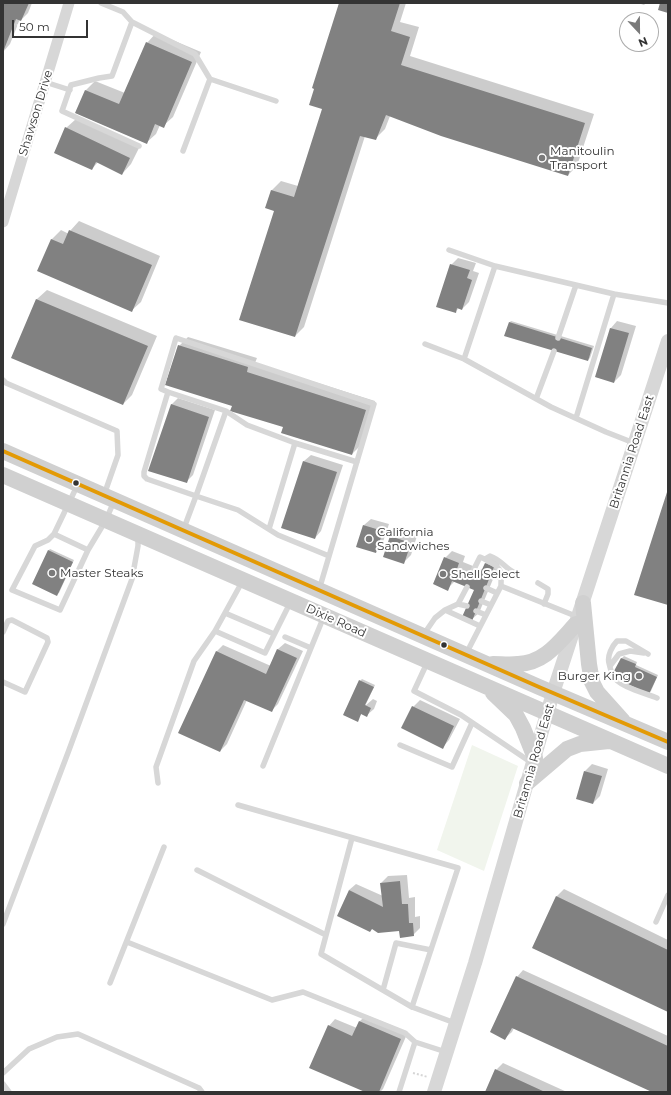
<!DOCTYPE html>
<style>
body{margin:0}
#map{position:relative;width:671px;height:1095px;overflow:hidden;background:#fff;font-family:Montserrat,sans-serif}
canvas{display:block}
.frame{position:absolute;inset:0;border:4px solid #333;pointer-events:none}
.north{position:absolute;left:619px;top:12px;width:40px;height:40px;box-sizing:border-box;background:#fff;border:1px solid #adadad;border-radius:50%;rotate:158deg;font-size:11px;font-weight:700;line-height:16px;text-align:center;color:#333}
.north::after{content:'';display:block;margin:auto;width:14px;height:18px;background:#7a7a7a;clip-path:polygon(50% 0,100% 100%,50% 72%,0 100%)}
.scale{position:absolute;left:12px;top:20px;width:76px;height:18px;box-sizing:border-box;border:2px solid #333;border-top:0;padding-left:5px;font-size:12px;line-height:14px;white-space:nowrap;color:#333;-webkit-text-stroke:3px #fff;paint-order:stroke}
</style>
<div id="map">
<canvas width="671" height="1095"></canvas>
<div class="frame"></div>
<div class="north">N</div>
<div class="scale">50 m</div>
</div>
<script>
const g = document.querySelector('canvas').getContext('2d');
g.lineJoin = 'round';
function fillPath(path, color) { g.fillStyle = color; g.fill(path, 'evenodd'); }
function strokePath(path, color, width, dash) { g.strokeStyle = color; g.lineWidth = width; g.lineCap = dash ? 'butt' : 'round'; g.setLineDash(dash || []); g.stroke(path); }
function label(font, color, halo, rows, align = 'center') {
  g.font = font + ' Montserrat,sans-serif'; g.lineWidth = 4; g.setLineDash([]); g.textBaseline = 'middle'; g.strokeStyle = halo; g.fillStyle = color; for (const [text, x, y, turn = 0] of rows) {
    g.save(); g.translate(x, y); g.rotate((+turn || 0) * Math.PI / 180); g.textAlign = isNaN(turn) ? turn : align; if (halo) g.strokeText(text, 0, 0); g.fillText(text, 0, 0); g.restore();
  }
}
fillPath(new Path2D(`
 M472,745L518,766L484,871L437,850Z`), '#f1f5ed');
fillPath(new Path2D(`
 M3,3H32L28,13L21,20L20,19L10,44L3,52Z
 M340,3H406L400,22L419,27L410,56L594,114L577,166L568,175L390,116L385,129L376,138L365,136L304,327L295,336L275,210L266,207L272,190L281,181L298,186L323,109Z
 M638,3H646L644,5Z
 M156,33L201,52L173,117L163,126L160,125L156,134L146,143L76,113L86,90L95,81L125,93L147,43Z
 M76,119L139,148L131,164L122,174L98,162L92,169L66,128Z
 M79,221L160,256L141,302L131,311L51,240L61,230L69,234L70,231Z
 M458,258L476,263L473,271L479,273L469,302L462,309L459,308L455,312L451,265Z
 M47,290L157,336L132,395L123,404L13,358L37,299Z
 M511,321L594,346L590,358L588,360L509,323Z
 M617,321L636,326L621,375L614,382L596,377L611,328Z
 M188,337L257,358L255,363L375,401L361,445L352,454L233,405L179,346Z
 M178,398L215,410L193,475L186,482L171,405Z
 M311,455L343,465L321,531L315,538L304,461Z
 M371,519L389,524L382,545L375,552L364,525Z
 M398,530L417,536L411,555L404,562L391,536Z
 M50,549L74,560L59,593L57,594L48,551Z
 M452,551L465,556L463,562L483,570L485,564L492,557L501,560L479,613L472,619L475,589L455,581L447,589L445,558Z
 M285,643L303,651L278,704L271,711L247,700L227,744L220,751L216,652L223,645L271,666L278,649Z
 M624,656L637,662L636,665L658,675L651,691L649,693L624,675L616,671L622,658Z
 M362,679L375,685L365,706L373,699L377,701L374,709L367,715L362,713L357,720L360,681Z
 M420,700L460,719L449,740L443,747L413,707Z
 M592,764L608,769L600,796L593,803L585,771Z
 M407,875L409,898L415,897V917L420,916V928L413,935L400,930L349,890L356,884L383,896L381,883L388,876Z
 M564,889L668,940V1011L533,948L557,896Z
 M523,970L668,1036V1092H655L514,1028L512,1032L505,1038L517,977Z
 M366,1015L408,1032L383,1089L380,1092H368L329,1026L335,1019L357,1028L360,1021Z
 M503,1063L567,1092H486L496,1070Z`), '#0003');
fillPath(new Path2D(`
 M3,3H29L21,21L16,19L3,52Z
 M339,3H400L391,31L410,37L401,65L585,123L568,176L441,136L386,115L376,140L360,136L295,337L239,320L274,211L265,208L271,190L294,197L322,109L309,105L314,89L312,88Z
 M660,3H668V13L658,10Z
 M146,42L192,62L164,128L155,124L147,144L75,113L85,90L119,104Z
 M65,127L130,158L122,175L96,162L92,170L54,153Z
 M69,230L152,265L132,312L37,271L51,239L63,244Z
 M450,264L470,270L467,278L472,280L462,310L457,308L456,313L436,307Z
 M36,299L148,346L123,405L11,358Z
 M509,322L592,348L588,361L504,336Z
 M610,328L629,333L614,383L595,377Z
 M178,345L248,367L247,372L366,410L352,455L281,433L283,427L230,411L232,406L165,385Z
 M171,404L209,417L187,483L148,471Z
 M303,461L337,472L315,539L281,528Z
 M668,489V605L634,595Z
 M363,525L383,531L376,553L356,547Z
 M390,536L411,543L404,564L383,557Z
 M48,550L73,562L57,596L32,584Z
 M444,557L459,563L457,569L478,578L485,563L494,567L472,621L462,617L474,590L452,581L448,591L433,584Z
 M277,649L297,658L272,712L244,700L220,752L178,733L216,651L266,674Z
 M621,658L636,664L635,667L657,677L649,694L621,681L623,675L614,671Z
 M359,680L374,687L365,705L371,708L367,717L361,714L358,722L343,715Z
 M412,706L454,726L443,749L401,728Z
 M584,771L602,776L593,804L576,799Z
 M400,881L402,904H408L409,923H413L414,936L400,938L399,931L378,933L372,929L370,932L337,916L349,890L383,907L380,883Z
 M556,896L668,950V1012L532,948Z
 M516,976L668,1046V1092H652L512,1028L505,1040L490,1032Z
 M359,1021L401,1039L379,1092H365L309,1068L328,1025L352,1036Z
 M495,1069L545,1092H485Z`), '#818181');
strokePath(new Path2D(`
 M413,1073L428,1077`), '#d6d6d6', 2, [2, 2]);
strokePath(new Path2D(`
 M101,3L123,12L132,22
 M45,82L70,90
 M139,146L62,111L71,85L99,78L112,76L132,22L195,54L210,79
 M183,151L210,79L276,101
 M449,250L495,266L614,294
 M558,338L576,285
 M425,344L464,359L495,266
 M464,359L551,407L606,432L634,443
 M3,380L6,383L117,431L118,455L104,495
 M168,392L226,411L247,425L295,443L357,462
 M536,399L554,351
 M226,411L196,496L238,510L278,535L329,556
 M576,418L614,294L668,303
 M77,486L54,534L88,550L106,520L114,501
 M184,528L196,496L147,479L144,476V472L168,392L161,389L176,338L374,404L319,590
 M269,529L295,443
 M54,534L48,540L35,546L12,590L60,610L88,550
 M485,559L490,556C502,560 505,569 517,574
 M492,574L501,578
 M471,575L480,557C485,559 488,561 492,563C503,569 501,576 501,586
 M538,583L548,589V594L544,604
 M486,588L497,593
 M481,601L491,605
 M458,604L467,606
 M445,610L480,626
 M476,611L486,615
 M225,613L274,634
 M215,631L265,653L290,603
 M3,632L8,621L12,620L47,638L48,642L25,692L3,682
 M424,634L435,618L445,610L458,604L467,587
 M285,637L311,648
 M466,654L501,586L578,617
 M648,654L626,641H617C612,646 607,656 609,663C610,667 611,672 613,676C619,687 645,693 657,698
 M427,663L414,691L461,715L532,763
 M610,666L619,654L630,651L644,653
 M400,745L452,767L472,723
 M263,766L311,648L324,616
 M158,783L156,767L194,661L215,631L242,582
 M238,805L458,868L412,1007L455,1023
 M352,838L321,954L412,1007
 M197,870L326,935
 M656,922L668,895
 M3,924L69,750L132,579L138,546V536
 M127,942L272,1000L303,992L405,1033L415,1042
 M110,983L164,847
 M383,990L396,943L431,950
 M3,1073L29,1049L57,1037L78,1034L199,1088L202,1092
 M3,1084L9,1092
 M399,1092L415,1042L446,1052`), '#d7d7d7', 5.5);
strokePath(new Path2D(`
 M3,222L69,3`), '#d7d7d7', 11);
strokePath(new Path2D(`
 M434,1092L475,963L553,693L668,341`), '#d7d7d7', 14);
strokePath(new Path2D(`
 M3,451L539,687L668,742
 M3,475L668,766
 M583,603L589,664L592,682L597,692L623,721
 M493,664C501,664 510,665 518,664C545,663 559,642 576,624
 M493,693L516,715L523,728L535,758
 M527,783L567,749L580,744L609,741`), '#d0d0d0', 16);
strokePath(new Path2D(`
 M3,451L539,687L668,742`), '#e39a05', 4);
for (const [x, y, r, color] of [
 [542,158,4,"#7a7a7a"],
 [76,483,3.5,"#333"],
 [369,539,4,"#7a7a7a"],
 [52,573,4,"#7a7a7a"],
 [443,574,4,"#7a7a7a"],
 [444,645,3.5,"#333"],
 [639,676,4,"#7a7a7a"]
]) { const dot = new Path2D(); dot.arc(x, y, r, 0, 2 * Math.PI); g.fillStyle = color; g.fill(dot); strokePath(dot, '#fff', 1.5); }
label('12px', '#333', '#fff', [
 ["Shawson Drive",36,113,-73],
 ["Britannia Road East",632,452,-72],
 ["Dixie Road",336,621,24],
 ["Britannia Road East",534,761,-74]
]);
label('12px', '#333', '#fff', [
 ["Manitoulin",550,151],
 ["Transport",550,165],
 ["California",377,532],
 ["Sandwiches",377,546],
 ["Master Steaks",60,573],
 ["Shell Select",451,574],
 ["Burger King",631,676,"right"]
], 'left');
</script>
